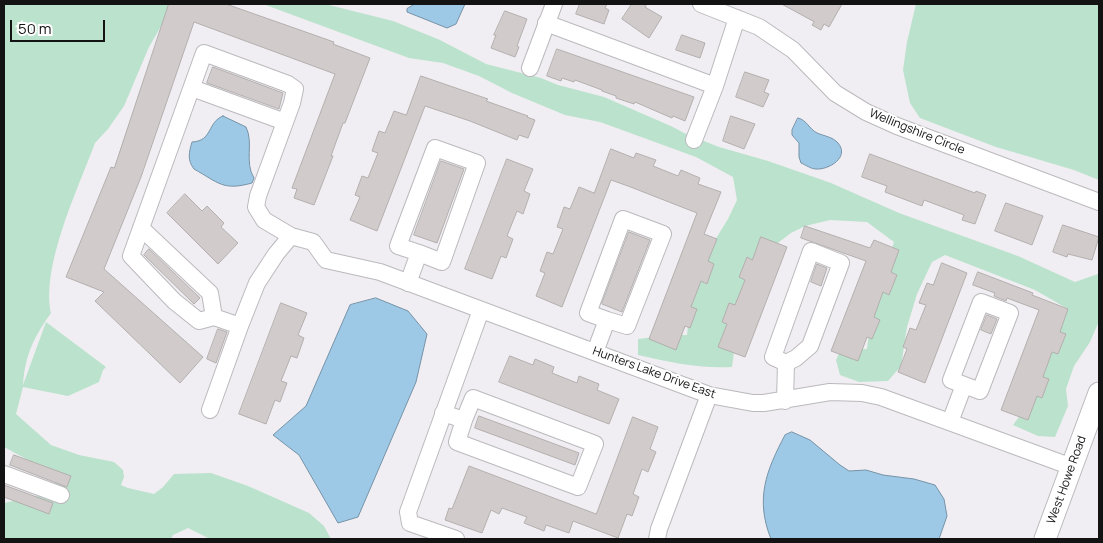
<!DOCTYPE html>
<style>
body{margin:0}
#map{position:relative;width:1103px;height:543px;overflow:hidden;background:#f0eef2;font-family:Manrope,sans-serif}
canvas{display:block}
.frame{position:absolute;inset:0;border:5px solid #141314;pointer-events:none}
.scale{position:absolute;left:10px;top:20px;width:95px;height:22px;box-sizing:border-box;border:2px solid #141314;border-top:0;padding-left:6px;font-size:15px;line-height:18px;white-space:nowrap;color:#141314;-webkit-text-stroke:4px #fff;paint-order:stroke}
</style>
<div id="map">
<canvas width="1103" height="543"></canvas>
<div class="frame"></div>
<div class="scale">50 m</div>
</div>
<script>
const g = document.querySelector('canvas').getContext('2d');
g.lineJoin = 'round';
function fillPath(path, color) { g.fillStyle = color; g.fill(path, 'evenodd'); }
function strokePath(path, color, width, dash) { g.strokeStyle = color; g.lineWidth = width; g.lineCap = dash ? 'butt' : 'round'; g.setLineDash(dash || []); g.stroke(path); }
function label(font, color, halo, rows, align = 'center') {
  g.font = font + ' Manrope,sans-serif'; g.lineWidth = 4; g.setLineDash([]); g.textBaseline = 'middle'; g.strokeStyle = halo; g.fillStyle = color; for (const [text, x, y, turn = 0] of rows) {
    g.save(); g.translate(x, y); g.rotate((+turn || 0) * Math.PI / 180); g.textAlign = isNaN(turn) ? turn : align; if (halo) g.strokeText(text, 0, 0); g.fillText(text, 0, 0); g.restore();
  }
}
fillPath(new Path2D(`
 M4,4H174L149,47L124,106L108,129L95,143C78,189 41,266 51,313C34,337 25,355 23,385L46,322L106,367L103,370L99,382L68,396L23,387L16,414L51,445L79,455L114,462L123,470L124,477L121,485L128,488L154,494L163,487L174,474L211,473L248,486L309,513L324,526L331,539H210L188,528L173,535L171,539H4V503L46,494L64,474L28,460L4,447Z
 M263,4H325L393,21L440,40L486,64L541,78L558,85L604,97L673,127L684,133L719,147L768,161L831,183L899,213L1018,256L1075,282L1098,274L1099,269V321L1090,342L1074,366L1066,389L1068,406L1055,437L1038,436L1013,425L1027,406L1056,330L1068,309L1035,290L945,255L932,262L917,294L907,327L901,366L888,381L859,382L840,375L836,360L841,349H867L872,307L894,242L867,222L830,220L805,226L791,233L762,255L736,336L732,367C700,369 668,362 638,355V339L670,335H687L692,288L707,253L728,219L737,200L733,177L696,157L600,122L565,115L512,93L479,76L443,63L409,58Z
 M916,4H1099V180L1074,170L996,147L920,118L910,103L903,70L907,42Z`), '#bbe2cc');
const water = new Path2D(`
 M415,4H465L456,24L447,28L407,12V9Z
 M223,116L246,127C254,143 244,162 254,178L252,183C223,191 219,183 194,169C187,160 189,152 192,142C213,141 207,122 223,116Z
 M798,118C807,120 809,129 817,133C824,136 833,137 838,143C850,157 829,170 816,169C811,169 806,165 801,163L799,157V143L792,135V130Z
 M376,298L408,311L427,334L416,382L358,517L338,523L299,455L273,435L306,406L350,305Z
 M792,432L810,440L840,465L849,471L866,470L883,475L914,479L935,485L944,499L947,516L939,539H771C755,499 766,471 785,435Z`);
fillPath(water, '#9ec9e6');
strokePath(water, '#7592a7', 1);
const building = new Path2D(`
 M169,4H226L334,42L333,44L370,58L345,123H343L331,156H333L314,205L294,198L297,189L292,188L335,74L194,22L141,177L104,269L203,357L180,383L95,301L104,292L66,277L111,167L114,168Z
 M580,4H607L605,8L609,10L604,24L576,14Z
 M632,4H647L645,7L662,17L649,38L622,19Z
 M782,4H842L829,27L824,24L821,30L812,25L814,22Z
 M505,11L527,19L517,46L519,47L515,57L491,48L496,35H494Z
 M682,35L705,43L700,58L676,50Z
 M557,49L694,97L685,121L673,116L672,118L635,102L634,104L616,98V96L602,91V90L575,80L574,82L562,78L561,81L547,76Z
 M213,67L283,93L279,109L207,83Z
 M745,72L769,80L764,92L769,94L763,107L736,97Z
 M421,76L488,99L486,101L528,116L527,117L535,120L528,138L519,135L517,140L470,121L425,106L377,231L350,220L360,197L355,195L362,176L368,178L378,153L372,151L379,131L385,133L394,111L406,115Z
 M731,116L755,124L744,149L723,141Z
 M611,149L634,158L636,153L656,160L653,166L678,176L681,170L700,178L698,184L721,192L704,234L717,239L708,261L714,264L707,284L701,281L691,307L697,309L690,328L685,326L676,350L649,339L697,213L628,186L611,180L562,307L536,296L545,273L540,271L547,252L553,254L563,229L557,227L564,207L570,209L579,187L594,193Z
 M870,154L975,193L976,191L986,195L975,224L962,220L964,215L924,200L922,206L885,192L887,186L862,177Z
 M507,159L533,169L524,191L530,194L523,214L517,211L507,236L513,239L506,258L501,256L492,279L465,269Z
 M441,161L464,169L437,243L414,235Z
 M185,194L202,211L207,206L224,223L221,227L238,243L218,264L167,213Z
 M1006,203L1043,216L1032,245L995,231Z
 M1063,225L1099,237L1092,260L1068,254L1067,257L1053,252Z
 M805,226L870,248L874,240L899,250L891,272L897,275L889,295L883,292L874,317L880,320L872,339L867,337L858,361L831,351L866,261L801,238Z
 M629,232L650,240L622,312L602,304Z
 M761,237L787,247L745,357L718,347L727,324L722,322L729,303L735,305L745,280L739,277L747,257L752,260Z
 M149,249L200,298L194,304L144,255Z
 M942,263L967,273L925,383L898,372L907,349L903,347L910,328L916,330L926,305L919,303L927,283L933,285Z
 M817,264L827,268L821,286L811,282Z
 M978,272L1033,293L1032,295L1068,309L1060,332L1066,334L1058,354L1052,352L1043,377L1049,379L1042,398L1037,396L1028,420L1001,410L1039,310L1007,298L1006,301L994,296L995,293L973,285Z
 M281,303L307,313L298,335L304,338L297,358L291,356L281,381L287,383L280,402L275,400L266,424L239,414Z
 M987,315L997,319L991,334L981,330Z
 M218,329L227,332L216,363L207,359Z
 M510,356L533,365L535,359L554,367L552,373L577,383L579,376L599,384L597,390L619,399L609,424L499,382Z
 M479,416L579,453L575,465L475,428Z
 M633,417L658,427L650,449L656,452L648,472L642,469L633,494L639,497L632,516L627,514L618,538L573,521L569,533L546,525L544,531L524,523L527,517L502,508L499,514L491,510L482,533L445,520L449,508L452,509L469,466L596,514Z
 M14,455L71,476L67,487L10,465Z
 M4,485L53,503L49,514L4,497Z`);
fillPath(building, '#d1cccb');
strokePath(building, '#b3afae', 1);
const minor = new Path2D(`
 M701,4L759,27L793,50L835,93L866,112L897,126L1099,202
 M546,23L715,86
 M530,68L554,4
 M192,88L285,122
 M694,140L715,86L737,18
 M141,228L210,293L214,317
 M291,236L276,254L257,283L240,326L214,317L199,321L174,301L131,256L204,53L288,84L295,89L292,103L258,196L256,207L264,220L291,236L313,242L326,260L380,272L709,395L753,403H764L830,392L862,393L881,397L1072,467
 M408,283L419,253L398,246L435,148L477,163L442,262L419,253
 M595,352L607,320L588,313L623,219L663,234L627,326L607,320
 M785,401L786,363L773,357L811,251L841,263L810,346L796,358L786,363
 M210,410L240,326
 M443,413L464,420L473,398L595,444L578,487L457,442L464,420
 M950,422L964,385L951,380L981,302L1010,313L980,391L964,385
 M4,474L61,495
 M456,539L410,523L408,512L481,310
 M657,539L659,529L709,395`);
const major = new Path2D(`
 M1045,539L1099,393`);
strokePath(minor, '#bbb9bd', 18);
strokePath(major, '#bbb9bd', 23);
strokePath(minor, '#fff', 16);
strokePath(major, '#fff', 21);
label('12px', '#141314', '#fff', [
 ["Wellingshire Circle",917,132,22],
 ["Hunters Lake Drive East",654,373,20],
 ["West Howe Road",1067,480,-70]
]);
</script>
